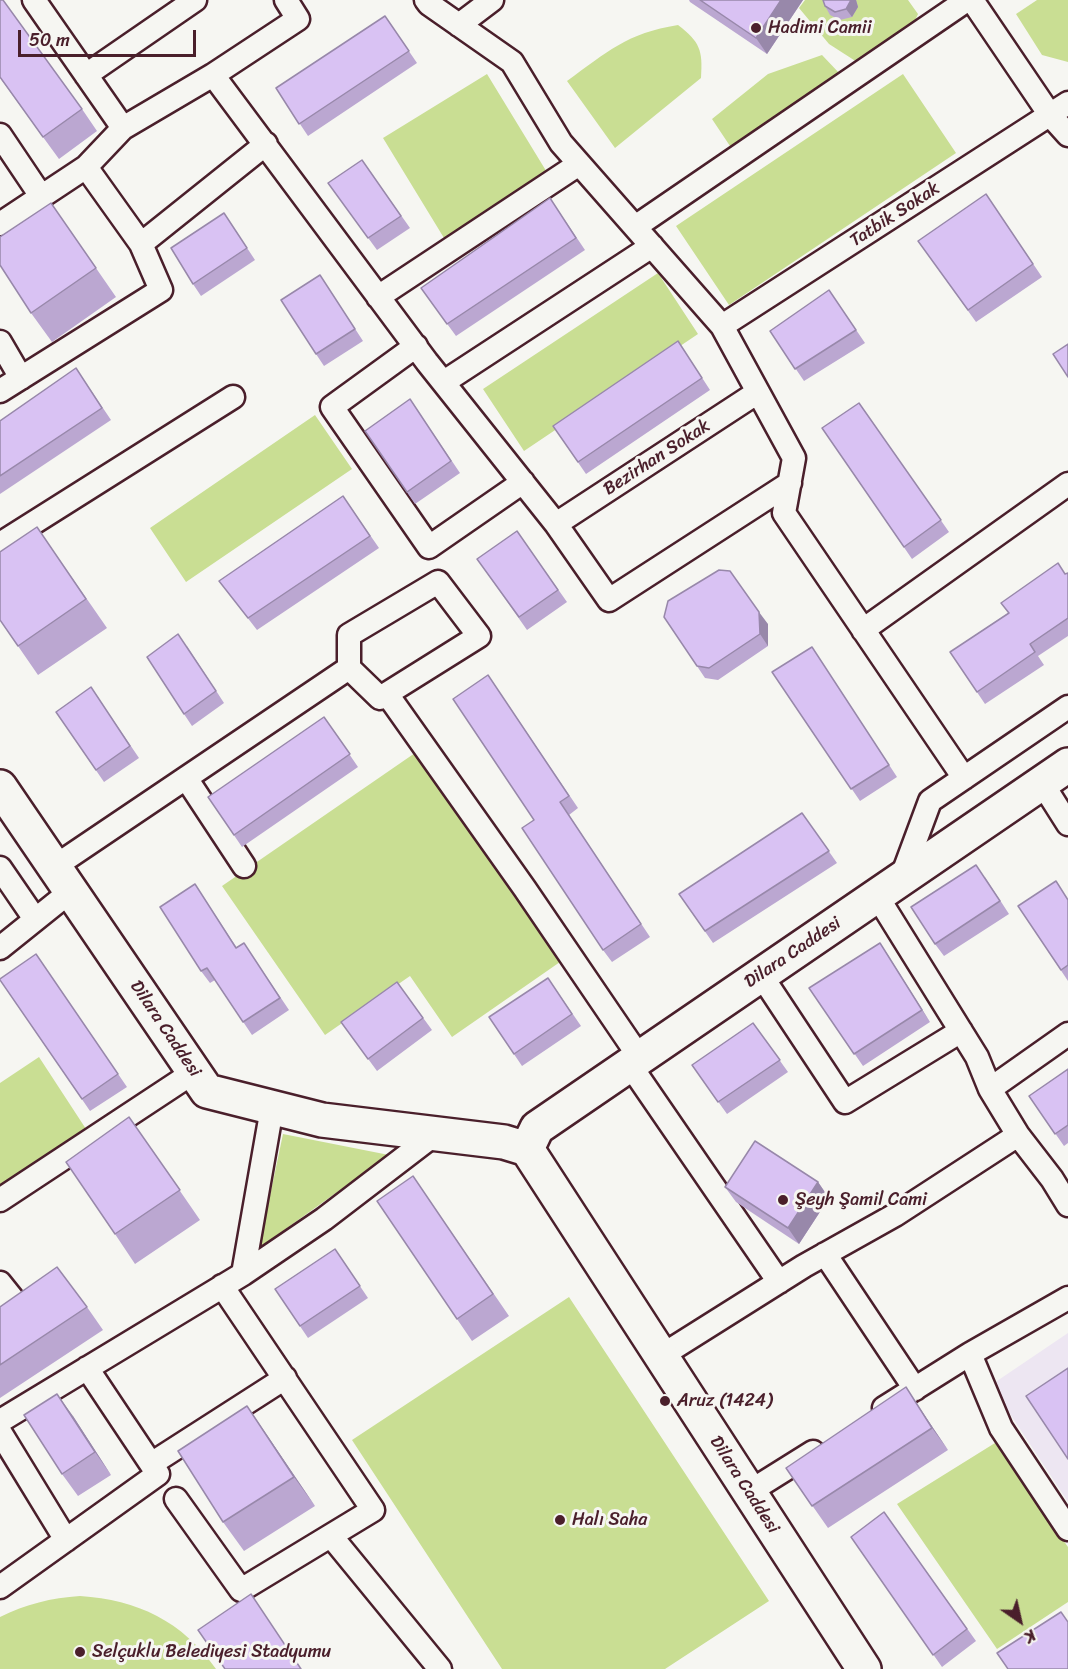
<!DOCTYPE html>
<meta charset="utf-8">
<style>
body{margin:0}
#map{position:relative;width:1068px;height:1669px;overflow:hidden;background:#f6f6f2;font-family:Sriracha,sans-serif}
canvas{display:block}
.north{position:absolute;left:990px;top:1591px;width:60px;height:60px;-webkit-text-stroke:4px #f6f6f2;paint-order:stroke;rotate:146deg;font-size:16px;font-weight:700;line-height:24px;text-align:center;color:#4a1f2b}
.north::after{content:'';display:block;margin:auto;width:21px;height:27px;background:#4a1f2b;clip-path:polygon(50% 0,100% 100%,50% 72%,0 100%)}
.scale{position:absolute;left:18px;top:30px;width:178px;height:27px;box-sizing:border-box;border:3px solid #4a1f2b;border-top:0;padding-left:8px;font-size:18px;line-height:21px;white-space:nowrap;color:#4a1f2b;-webkit-text-stroke:4px #f6f6f2;paint-order:stroke}
</style>
<div id="map">
<canvas width="1068" height="1669"></canvas>
<div class="north">K</div>
<div class="scale">50 m</div>
</div>
<script>
const g = document.querySelector('canvas').getContext('2d');
g.lineJoin = 'round';
function fillPath(path, color) { g.fillStyle = color; g.fill(path, 'evenodd'); }
function strokePath(path, color, width, dash) { g.strokeStyle = color; g.lineWidth = width; g.lineCap = dash ? 'butt' : 'round'; g.setLineDash(dash || []); g.stroke(path); }
function label(font, color, halo, rows, align = 'center') {
  g.font = font + ' Sriracha,sans-serif'; g.lineWidth = 6; g.setLineDash([]); g.textBaseline = 'middle'; g.strokeStyle = halo; g.fillStyle = color; for (const [text, x, y, turn = 0] of rows) {
    g.save(); g.translate(x, y); g.rotate((+turn || 0) * Math.PI / 180); g.textAlign = isNaN(turn) ? turn : align; if (halo) g.strokeText(text, 0, 0); g.fillText(text, 0, 0); g.restore();
  }
}
fillPath(new Path2D(`
 M1068,1333V1502L991,1385Z`), '#ede6f2');
fillPath(new Path2D(`
 M805,0H908L918,14L913,25L857,62L829,44L799,8Z
 M1037,0H1068V62L1042,55L1016,14Z
 M678,25C700,42 703,50 701,78L615,148L567,81C607,52 627,33 678,25Z
 M822,55L841,75L732,149L712,119L768,74Z
 M487,74L548,174L444,238L383,138Z
 M903,74L956,153L729,305L676,226Z
 M658,273L698,334L524,451L483,389Z
 M315,415L352,469L186,582L150,528Z
 M415,753L560,962L452,1037L410,976L325,1035L222,886Z
 M39,1057L86,1129L0,1187V1083Z
 M283,1134L389,1155L259,1248Z
 M569,1297L769,1601L665,1669H502L352,1440Z
 M995,1443L1068,1547V1602L997,1649L897,1504Z
 M80,1596C138,1600 182,1621 216,1669H0V1617C26,1604 51,1598 80,1596Z`), '#c9de93');
const street = new Path2D(`
 M34,0L123,128L213,75L427,362L556,524L609,600L790,483
 M426,0L429,4L512,62L561,143L722,326L794,458L784,513L964,778
 M972,0L1050,115L1068,135
 M459,25L492,0
 M86,75L195,0
 M213,75L298,19L286,0
 M0,135L41,196
 M0,224L86,167L123,128
 M635,227L967,0
 M141,244L266,144
 M378,297L579,164
 M722,326L1068,103
 M0,342L21,378
 M416,346L332,407L429,547L523,482
 M444,382L652,246
 M0,391L161,290L141,244L86,167
 M556,524L758,392
 M0,544L233,397
 M438,582L479,636L380,698L349,668V635Z
 M863,630L1068,484
 M387,694L525,889L640,1058
 M186,778L244,866
 M1042,783L1068,824
 M54,867L349,668
 M0,868L35,919
 M901,879L930,801L1068,707
 M877,896L977,1057L990,1089
 M0,948L71,891
 M761,975L845,1102L961,1031
 M630,1065L779,1282
 M1018,1135L1052,1179L1068,1205
 M0,1200L194,1072
 M825,1254L915,1389
 M243,1274L324,1219L435,1134
 M0,1283L12,1298L0,1306
 M970,1354L1001,1428L1068,1529
 M661,1356L804,1266L895,1215L1018,1135L990,1089L1068,1034
 M87,1368L151,1464L285,1378
 M884,1408L970,1354L1068,1298
 M0,1421L243,1274L272,1108
 M0,1432L66,1540
 M749,1492L813,1452
 M176,1499L241,1590L373,1510L222,1286
 M331,1536L440,1669
 M0,1587L158,1474L151,1464`);
const secondary = new Path2D(`
 M0,787L207,1091L322,1120L504,1142L527,1149L864,1669
 M527,1149L537,1128L1068,765`);
strokePath(street, '#4a1f2b', 27);
strokePath(secondary, '#4a1f2b', 38);
strokePath(street, '#f6f6f2', 22);
strokePath(secondary, '#f6f6f2', 33);
fillPath(new Path2D(`
 M689,0H803L767,54L690,2Z
 M823,0H856L858,7L852,17L840,20L830,15L825,6Z
 M385,16L417,63L308,136L276,88Z
 M0,78L82,109L97,131L59,159Z
 M362,160L410,228L377,250L328,183Z
 M986,194L1042,277L976,322L918,241Z
 M550,198L585,250L456,336L421,288Z
 M51,203L116,297L52,342L31,313Z
 M224,213L255,260L201,296L193,284Z
 M328,287L363,341L324,366L316,354Z
 M829,290L865,343L804,381L770,331Z
 M686,353L710,390L586,474L553,426Z
 M76,368L111,420L0,494V421Z
 M410,399L460,473L415,504L365,431Z
 M859,403L949,532L912,559L822,428Z
 M343,496L379,548L257,630L219,581Z
 M37,527L107,628L38,675L0,620Z
 M517,531L567,602L527,630L477,559Z
 M1068,573V636L1038,656L1044,665L985,704L950,652L1008,613L1001,603Z
 M664,617L768,624V646L718,680L705,678Z
 M187,646L224,703L192,726L184,714Z
 M820,659L897,777L860,801L772,672Z
 M488,675L578,808L569,815L650,937L612,962L603,950L534,820Z
 M91,687L139,758L104,782L56,712Z
 M324,717L358,767L242,847L208,797Z
 M802,813L837,863L713,943L679,894Z
 M985,877L1009,914L944,956L935,944Z
 M195,884L237,948L252,955L289,1010L252,1035L215,980L210,983L201,971Z
 M1068,899V981L1018,906Z
 M880,943L930,1022L863,1066L809,988Z
 M36,954L127,1087L90,1111L0,980Z
 M548,978L581,1026L522,1066L489,1017Z
 M397,982L432,1030L377,1071L341,1022Z
 M753,1023L788,1072L727,1114L692,1065Z
 M1068,1069V1143L1064,1146L1029,1096Z
 M129,1117L200,1220L135,1264L115,1234Z
 M413,1176L509,1316L472,1341L457,1319Z
 M818,1182L829,1198L799,1244L736,1202L725,1187Z
 M335,1249L368,1298L308,1338L275,1289Z
 M0,1307H87L103,1330L0,1398Z
 M247,1406L315,1506L244,1551L223,1522Z
 M921,1410L948,1450L828,1528L786,1468Z
 M73,1416L111,1475L78,1496L62,1474Z
 M884,1512L976,1641L942,1667L851,1537Z`), '#bba7d1');
fillPath(new Path2D(`
 M781,0H803L767,54L756,38Z
 M851,0H856L858,7L852,17L846,9Z
 M759,612L768,624V646L760,634Z
 M880,943L888,955L930,1022L922,1010Z
 M818,1182L829,1198L799,1244L788,1228Z
 M906,1387L921,1410L948,1450L932,1428Z
 M57,1394L73,1416L111,1475L95,1452Z
 M247,1406L267,1435L315,1506L294,1477Z`), '#9888aa');
const building = new Path2D(`
 M0,0H3L82,109L43,137L0,77Z
 M700,0H781L756,38Z
 M823,0H851L846,9L835,12L825,6Z
 M385,16L409,51L299,124L276,88Z
 M362,160L401,216L368,238L328,183Z
 M986,194L1033,264L968,310L918,241Z
 M550,198L576,238L447,324L421,288Z
 M51,203L96,268L31,313L0,265V237Z
 M224,213L247,248L193,284L171,248Z
 M320,275L355,329L316,354L281,300Z
 M829,290L856,330L795,369L770,331Z
 M678,341L702,378L578,462L553,426Z
 M1068,344V377L1053,354Z
 M76,368L102,408L0,476V421Z
 M410,399L451,461L407,492L365,431Z
 M859,403L941,520L904,547L822,428Z
 M343,496L370,536L248,618L219,581Z
 M37,527L86,599L18,646L0,620V552Z
 M517,531L558,590L519,617L477,559Z
 M1058,563L1065,574L1068,573V618L1030,644L1035,652L977,692L950,652L1009,613L1001,603Z
 M719,570L730,571L759,612L760,634L709,668L697,666L664,617L668,601Z
 M178,634L216,691L184,714L147,657Z
 M812,647L889,765L851,789L772,672Z
 M488,675L569,796L560,802L641,924L603,950L522,828L534,820L453,699Z
 M91,687L130,746L96,770L56,712Z
 M324,717L350,754L234,835L208,797Z
 M802,813L829,851L705,931L679,894Z
 M976,865L1000,901L935,944L911,907Z
 M1056,881L1068,900V965L1061,970L1018,906Z
 M195,884L236,948L244,943L280,998L243,1022L207,968L201,971L160,907Z
 M880,943L922,1010L854,1054L809,988Z
 M36,954L118,1074L82,1099L0,980V979Z
 M548,978L572,1014L514,1054L489,1017Z
 M397,982L423,1018L368,1059L341,1022Z
 M753,1023L780,1060L718,1102L692,1065Z
 M1068,1069V1125L1055,1134L1029,1096Z
 M129,1117L180,1190L115,1234L66,1162Z
 M755,1141L818,1182L788,1228L725,1187Z
 M413,1176L493,1294L457,1319L377,1201Z
 M335,1249L360,1286L300,1326L275,1289Z
 M57,1267L87,1307L0,1365V1307Z
 M1068,1368V1459L1026,1396Z
 M906,1387L932,1428L812,1506L786,1468Z
 M57,1394L95,1452L62,1474L24,1415Z
 M247,1406L294,1477L223,1522L178,1451Z
 M884,1512L967,1629L933,1655L851,1537Z
 M251,1594L301,1669H225L198,1630Z
 M1061,1612L1068,1622V1669H1008L997,1653Z`);
fillPath(building, '#d9c2f3');
strokePath(building, '#9888aa', 1.5);
for (const [x, y, r, color] of [
 [756,28,6,"#4a1f2b"],
 [783,1200,6,"#4a1f2b"],
 [665,1401,6,"#4a1f2b"],
 [560,1520,6,"#4a1f2b"],
 [80,1652,6,"#4a1f2b"]
]) { const dot = new Path2D(); dot.arc(x, y, r, 0, 2 * Math.PI); g.fillStyle = color; g.fill(dot); strokePath(dot, '#f6f6f2', 2); }
label('18px', '#4a1f2b', '#f6f6f2', [
 ["Hadimi Camii",768,28],
 ["Şeyh Şamil Cami",795,1200],
 ["Aruz (1424)",677,1401],
 ["Halı Saha",572,1520],
 ["Selçuklu Belediyesi Stadyumu",92,1652]
], 'left');
label('18px', '#4a1f2b', '#f6f6f2', [
 ["Tatbik Sokak",895,215,-33],
 ["Bezirhan Sokak",657,458,-33],
 ["Dilara Caddesi",793,953,-34],
 ["Dilara Caddesi",165,1029,56],
 ["Dilara Caddesi",744,1485,57]
]);
</script>
